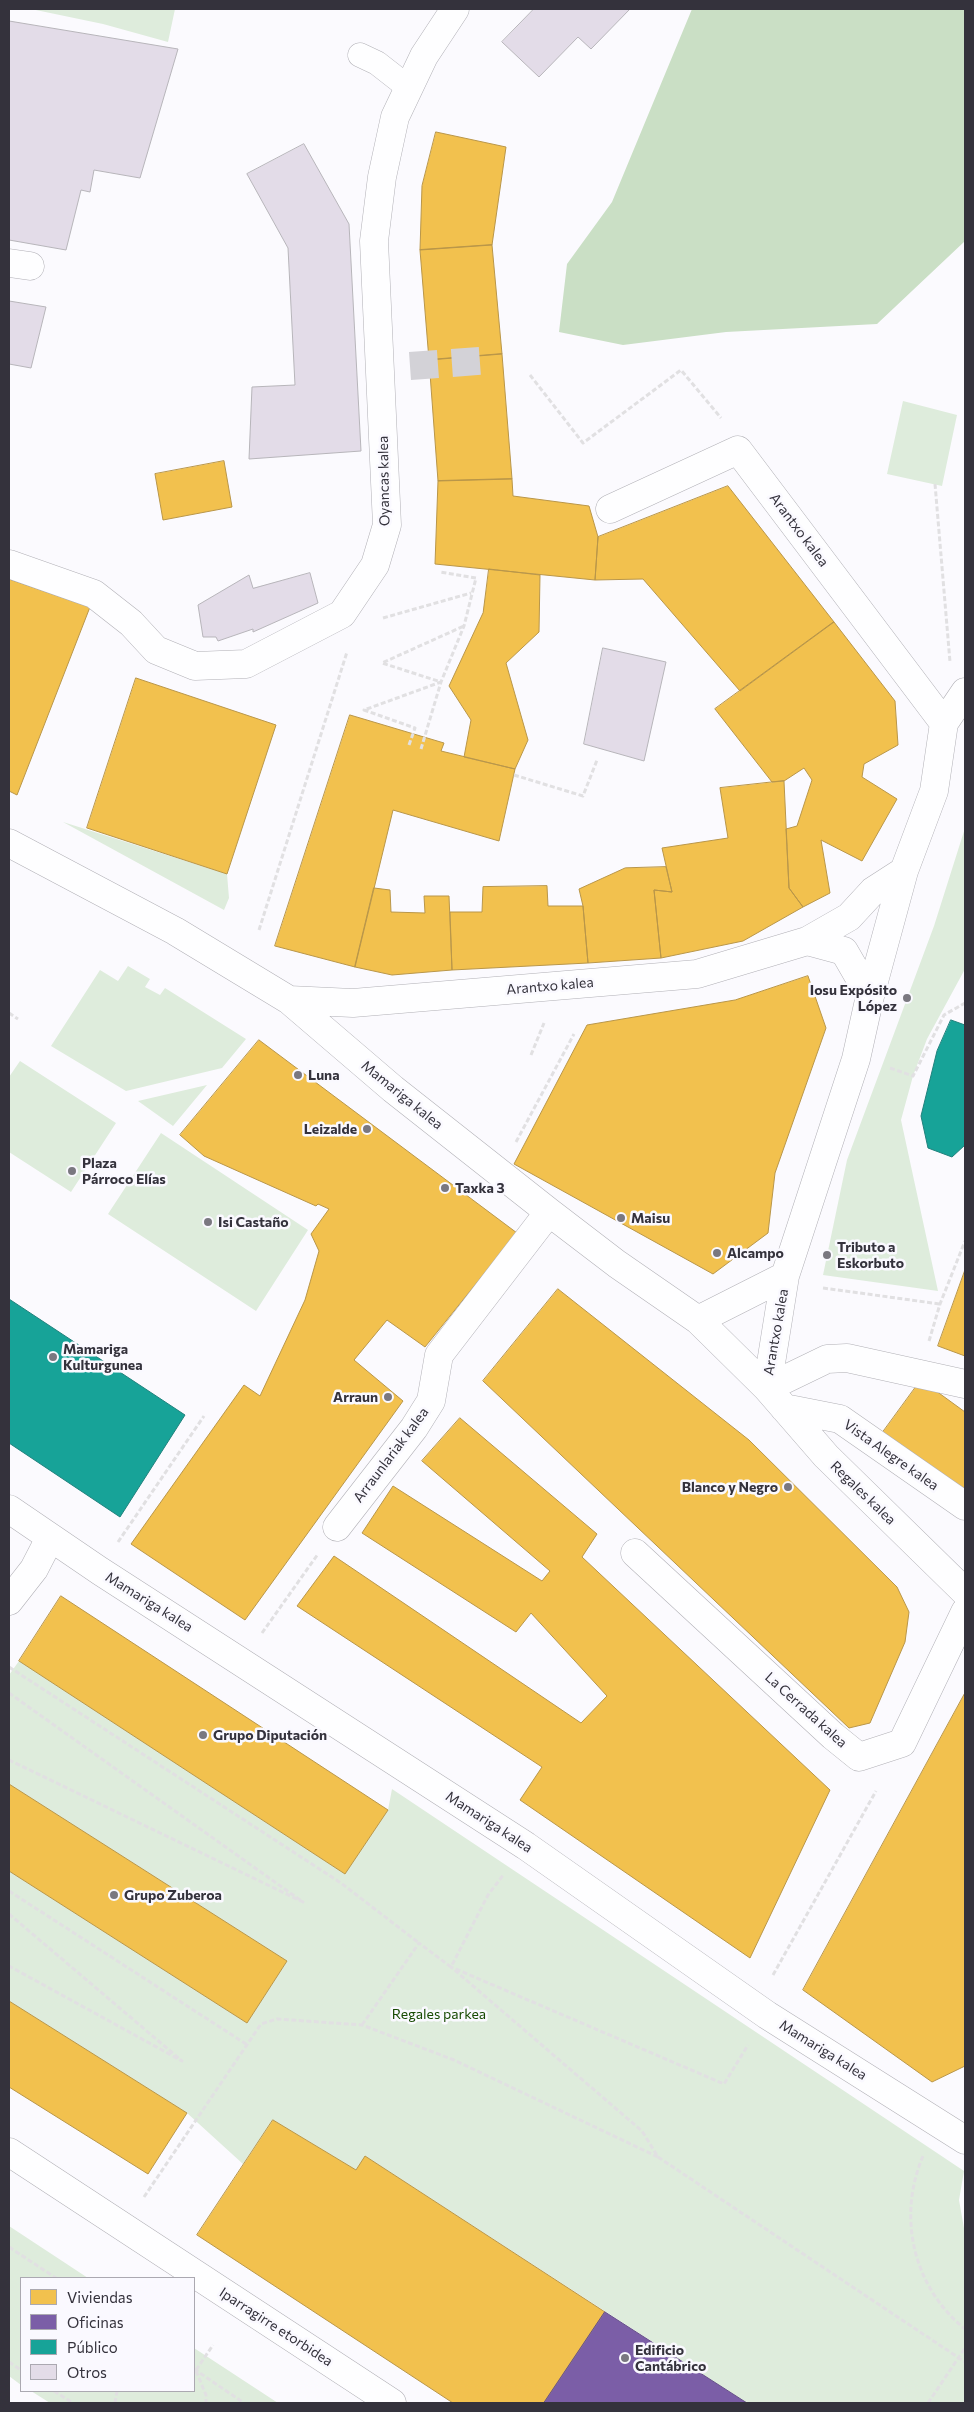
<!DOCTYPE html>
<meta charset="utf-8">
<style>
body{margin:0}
#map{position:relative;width:974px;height:2412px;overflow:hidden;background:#fbfafe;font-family:Commissioner,sans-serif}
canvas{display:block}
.frame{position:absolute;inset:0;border:10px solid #34323c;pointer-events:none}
.legend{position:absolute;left:20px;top:2277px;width:175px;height:115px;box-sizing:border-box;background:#faf9ff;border:1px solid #aba9b1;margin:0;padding:6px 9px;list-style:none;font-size:15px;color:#34323c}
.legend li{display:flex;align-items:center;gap:10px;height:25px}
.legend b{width:25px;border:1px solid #aba9b1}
</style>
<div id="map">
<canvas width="974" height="2412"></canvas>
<div class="frame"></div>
<ul class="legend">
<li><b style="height:14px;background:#f2c14e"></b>Viviendas</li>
<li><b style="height:14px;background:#7b5ea7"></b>Oficinas</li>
<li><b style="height:14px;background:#17a398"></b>Público</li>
<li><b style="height:14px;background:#e3dce8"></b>Otros</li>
</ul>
</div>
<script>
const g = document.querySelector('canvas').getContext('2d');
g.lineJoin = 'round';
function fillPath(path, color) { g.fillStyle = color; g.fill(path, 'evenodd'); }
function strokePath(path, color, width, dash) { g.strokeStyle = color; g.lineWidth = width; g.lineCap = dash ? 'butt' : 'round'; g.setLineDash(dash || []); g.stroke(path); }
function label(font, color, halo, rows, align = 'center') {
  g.font = font + ' Commissioner,sans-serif'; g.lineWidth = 5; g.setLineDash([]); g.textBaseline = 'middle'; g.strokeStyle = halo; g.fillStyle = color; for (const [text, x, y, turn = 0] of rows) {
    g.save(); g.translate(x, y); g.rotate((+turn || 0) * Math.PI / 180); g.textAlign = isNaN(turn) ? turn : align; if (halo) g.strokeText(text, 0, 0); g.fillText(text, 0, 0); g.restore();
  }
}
fillPath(new Path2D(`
 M31,9H175L168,42L103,24Z
 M903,401L957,415L942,486L887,474Z
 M63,822L227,874L229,898L224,910Z
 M965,828V969L927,1039L913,1076L901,1120L938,1291L823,1275L847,1160L934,926Z
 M128,966L150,979L145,987L160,995L165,988L246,1039L222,1068L126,1091L51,1046L100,970L118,981Z
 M20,1061L116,1123L71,1192L9,1152V1077Z
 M207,1085L173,1126L138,1101Z
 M161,1133L308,1230L256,1311L108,1214Z
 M19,1661L345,1874L388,1810L392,1789L964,2171L959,2200L965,2234V2403H747L365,2156L356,2170L273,2120L243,2164L187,2113L9,2001V1871L247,2023L287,1961L9,1784V1675Z
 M9,2226L88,2278H21V2385L9,2376Z
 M194,2348L278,2403H50L31,2391H194Z`), '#deecdc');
fillPath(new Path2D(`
 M692,9H965V241L877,324L726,332L623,345L559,332L567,264L612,202Z`), '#cadfc5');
const homes = new Path2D(`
 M436,132L506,147L492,245L420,250L422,186Z
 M492,245L502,354L429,360L420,250Z
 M502,354L512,479L438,481L429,360Z
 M224,461L232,507L163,520L155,474Z
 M512,479L513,496L589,506L598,537L595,580L435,564L438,481Z
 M728,486L834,622L740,691L643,579L595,580L598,537Z
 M489,569L540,575L539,632L506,663L528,740L515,769L464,757L471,720L449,686L483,613Z
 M9,579L90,607L17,795L9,791Z
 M834,622L895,701L898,745L864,764L862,777L897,799L862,861L821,840L830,893L803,907L789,888L786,829L797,826L812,780L804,768L784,781L772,782L715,709Z
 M136,678L276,725L227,874L87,828Z
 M350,715L444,743L441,751L515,769L499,841L393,810L355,967L275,946Z
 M784,781L789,888L803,907L743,941L661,958L654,890L672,892L662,848L728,838L720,788Z
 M666,867L672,892L654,890L661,958L588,963L583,906L579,889L625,868Z
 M547,886L548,906H583L588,963L452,970L450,912H482L483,887Z
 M374,888L390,890L391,912L425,913L424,896H449L452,970L392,975L355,967Z
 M808,976L826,1028L775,1173L768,1233L713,1274L514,1164L587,1025L735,1000Z
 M259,1040L517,1233L425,1347L387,1320L354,1360L403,1401L245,1620L131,1544L244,1385L260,1396L305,1300L319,1251L311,1234L329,1209L318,1204L316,1206L204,1156L180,1135Z
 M965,1270V1356L938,1346Z
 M558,1289L749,1440L897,1587L909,1612L905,1642L870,1723L849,1728L483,1381Z
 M921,1380L965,1412V1491L883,1432Z
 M460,1418L597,1534L582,1557L830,1790L750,1958L520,1800L542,1767L297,1606L334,1556L581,1723L607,1696L531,1613L516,1632L362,1533L393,1486L542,1581L550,1571L422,1461Z
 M61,1596L388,1810L345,1874L19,1661Z
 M965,1693V2066L932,2082L803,1990Z
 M9,1784L287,1961L247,2023L9,1871Z
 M9,2001L187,2113L148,2174L9,2087Z
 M273,2120L356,2170L365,2156L605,2312L544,2403H453L197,2235Z`);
fillPath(homes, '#f2c14e');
strokePath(homes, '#b99649', 1);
const offices = new Path2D(`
 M605,2312L747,2403H544Z`);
fillPath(offices, '#7b5ea7');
strokePath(offices, '#665187', 1);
const public = new Path2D(`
 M951,1020L965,1025V1145L952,1157L928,1148L921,1116L937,1051Z
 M9,1299L185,1415L120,1517L9,1443Z`);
fillPath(public, '#17a398');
strokePath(public, '#20817c', 1);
const building = new Path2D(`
 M534,9H630L591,49L578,37L539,77L502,42Z
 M9,21L178,49L140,178L94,170L90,192L81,190L66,250L9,240Z
 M304,144L349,224L361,451L249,459L252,387L295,385L288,248L247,174Z
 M9,301L46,307L31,368L9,364Z
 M310,573L318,603L253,632V629L218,641L216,637H203L198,605L249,575L253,588Z
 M603,648L666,662L644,761L584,744Z`);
fillPath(building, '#e3dce8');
strokePath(building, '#b7b5ba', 1);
strokePath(new Path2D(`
 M410,366L492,360`), '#d3d2d7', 28, [28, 14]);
const lane = new Path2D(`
 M360,55L377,63L409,88`);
const street = new Path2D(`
 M9,263L30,266
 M610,509L738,450L944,723L934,791L904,871L870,996L856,1059L785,1276L767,1388
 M9,564L94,594L131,623L156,650L195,666L246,664L342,614L375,565L387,525L374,241L382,177L395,117L424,56L455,9
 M944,723L965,692
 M9,843L175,931L289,1000L393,1089L549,1212L617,1264L698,1320L767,1388L826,1456L965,1592
 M807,941L844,951L870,996
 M289,1000L353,1003L697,974L807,941L849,917L873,891L904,871
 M698,1320L785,1276
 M767,1388L827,1359L847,1358L965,1384
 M784,1408L840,1419L965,1506
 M9,1509L100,1571L526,1846L767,2015L965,2140
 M337,1527L414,1428L431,1401L439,1355L549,1212
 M635,1553L833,1736L859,1757L902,1743L965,1612
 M9,1601L34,1569L50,1538`);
const secondary = new Path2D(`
 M9,2152L392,2403`);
strokePath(lane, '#b1b0b6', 25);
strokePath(street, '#b1b0b6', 29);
strokePath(secondary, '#b1b0b6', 29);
strokePath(new Path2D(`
 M530,375L583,443L681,370L721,418
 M935,484L950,662
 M383,618L471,593
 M409,745L415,728L364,710L441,682L382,663L464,626
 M421,749L441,682L464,626L476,578L440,572
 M514,775L583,796L597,760
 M259,930L347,652
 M9,1013L18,1019
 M531,1055L544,1023
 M890,1068L913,1076L944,1015L965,1003
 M516,1142L574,1034
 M823,1288L940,1304
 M929,1341L940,1304L965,1241
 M118,1542L204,1416
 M262,1633L318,1554
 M9,1667L341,1883L419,1943
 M9,1693L303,1902L9,1760
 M9,1891L246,2044
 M9,1914L182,2061L9,1966
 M773,1975L876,1791
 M362,2025L419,1943L451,1967L488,1895L504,1874
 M923,2156C897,2217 913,2287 965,2329
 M658,2157L965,2362
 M144,2197L261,2024L277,2019L362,2025L454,2060L658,2157L642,2131L451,1967L724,2084L748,2045
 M9,2247L56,2278
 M9,2362L21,2370
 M194,2369L244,2403
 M196,2370L213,2345
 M196,2371L206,2395V2403
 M54,2391L73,2403
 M115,2403L117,2391
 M928,2403L965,2348`), '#e1e0e2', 3, [5, 2.5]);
strokePath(lane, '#fefeff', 24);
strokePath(street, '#fefeff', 28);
strokePath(secondary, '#fefeff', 28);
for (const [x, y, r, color] of [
 [907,998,5,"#7a7880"],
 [298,1075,5,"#7a7880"],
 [367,1129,5,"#7a7880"],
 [72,1171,5,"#7a7880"],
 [445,1188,5,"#7a7880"],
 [621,1218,5,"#7a7880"],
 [208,1222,5,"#7a7880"],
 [717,1253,5,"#7a7880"],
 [827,1255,5,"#7a7880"],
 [53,1357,5,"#7a7880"],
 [388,1397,5,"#7a7880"],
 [788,1487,5,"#7a7880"],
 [203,1735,5,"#7a7880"],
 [114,1895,5,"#7a7880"],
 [625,2358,5,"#7a7880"]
]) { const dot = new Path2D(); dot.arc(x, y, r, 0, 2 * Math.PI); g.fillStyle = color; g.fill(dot); strokePath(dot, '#faf9ff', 2); }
label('14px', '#34323c', '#faf9ff', [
 ["Oyancas kalea",384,481,-91],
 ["Arantxo kalea",799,530,53],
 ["Arantxo kalea",550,986,-5],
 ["Mamariga kalea",402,1095,39],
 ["Arantxo kalea",776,1332,-80],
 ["Arraunlariak kalea",391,1455,-53],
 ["Vista Alegre kalea",891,1455,35],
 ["Regales kalea",863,1493,44],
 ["Mamariga kalea",149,1602,32],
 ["La Cerrada kalea",806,1710,42],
 ["Mamariga kalea",489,1822,33],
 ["Mamariga kalea",823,2050,32],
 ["Iparragirre etorbidea",276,2327,33]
]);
label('bold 14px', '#34323c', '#faf9ff', [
 ["Iosu Expósito",897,990,"right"],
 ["López",897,1006,"right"],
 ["Luna",308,1075],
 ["Leizalde",357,1129,"right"],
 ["Plaza",82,1163],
 ["Párroco Elías",82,1179],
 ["Taxka 3",455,1188],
 ["Maisu",631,1218],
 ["Isi Castaño",218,1222],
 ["Tributo a",837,1247],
 ["Eskorbuto",837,1263],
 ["Alcampo",727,1253],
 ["Mamariga",63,1349],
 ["Kulturgunea",63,1365],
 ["Arraun",378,1397,"right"],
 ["Blanco y Negro",778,1487,"right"],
 ["Grupo Diputación",213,1735],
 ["Grupo Zuberoa",124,1895],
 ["Edificio",635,2350],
 ["Cantábrico",635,2366]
], 'left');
label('14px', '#174a02', '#faf9ff', [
 ["Regales parkea",439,2014]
]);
</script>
